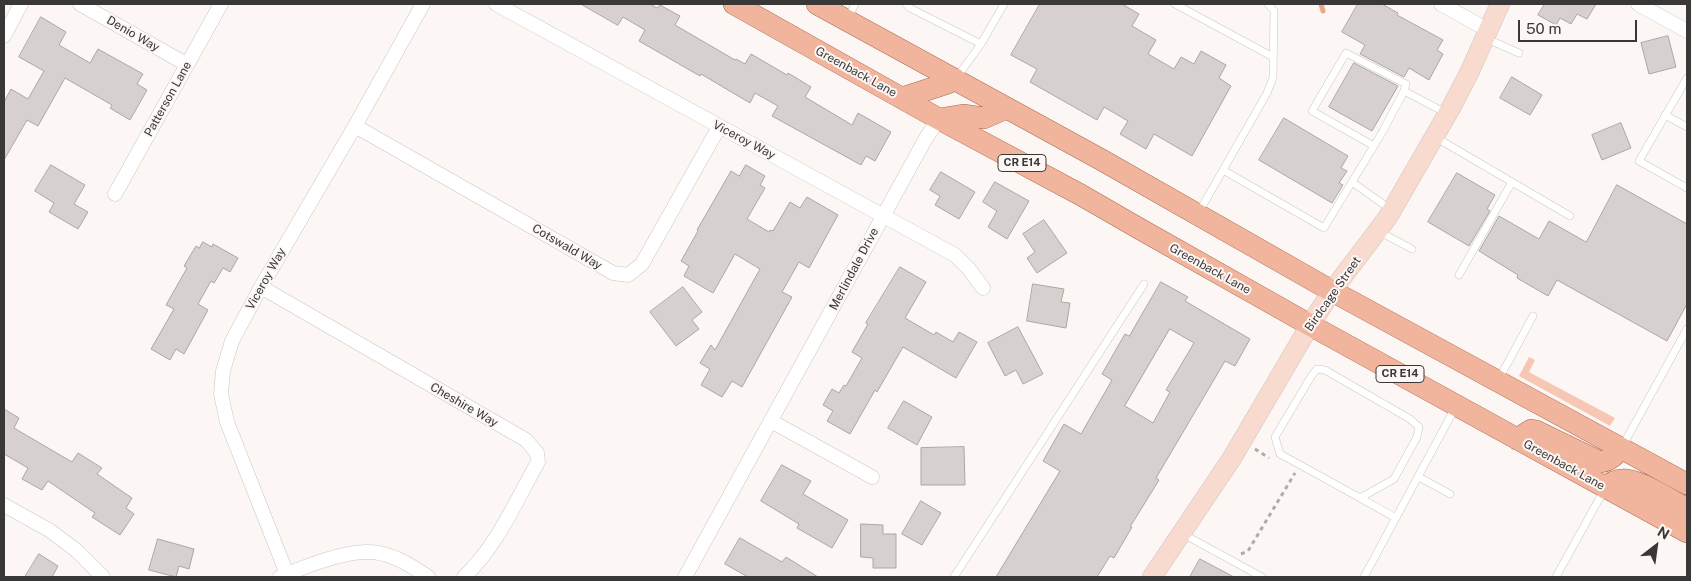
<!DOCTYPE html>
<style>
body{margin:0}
#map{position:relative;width:1691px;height:581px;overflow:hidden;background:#fcf6f4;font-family:"Public Sans",sans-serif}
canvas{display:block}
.frame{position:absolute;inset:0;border:5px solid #3a3837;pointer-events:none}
.north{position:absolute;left:1631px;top:521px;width:50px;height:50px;-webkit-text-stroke:4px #fcf6f4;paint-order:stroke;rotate:30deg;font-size:14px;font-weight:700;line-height:20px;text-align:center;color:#3a3837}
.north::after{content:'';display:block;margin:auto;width:18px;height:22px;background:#3a3837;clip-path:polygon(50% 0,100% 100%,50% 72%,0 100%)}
.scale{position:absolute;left:1518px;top:20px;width:119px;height:22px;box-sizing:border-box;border:2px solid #3a3837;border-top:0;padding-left:6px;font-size:15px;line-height:18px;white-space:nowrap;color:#3a3837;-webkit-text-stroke:4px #fcf6f4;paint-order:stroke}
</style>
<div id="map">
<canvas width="1691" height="581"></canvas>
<div class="frame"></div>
<div class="north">N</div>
<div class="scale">50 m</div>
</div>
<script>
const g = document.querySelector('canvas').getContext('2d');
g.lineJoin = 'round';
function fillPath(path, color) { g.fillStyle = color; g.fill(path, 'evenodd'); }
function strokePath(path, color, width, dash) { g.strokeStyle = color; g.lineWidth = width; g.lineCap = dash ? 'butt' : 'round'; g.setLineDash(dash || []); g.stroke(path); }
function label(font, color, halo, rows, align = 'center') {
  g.font = font + ' "Public Sans",sans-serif'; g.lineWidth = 4; g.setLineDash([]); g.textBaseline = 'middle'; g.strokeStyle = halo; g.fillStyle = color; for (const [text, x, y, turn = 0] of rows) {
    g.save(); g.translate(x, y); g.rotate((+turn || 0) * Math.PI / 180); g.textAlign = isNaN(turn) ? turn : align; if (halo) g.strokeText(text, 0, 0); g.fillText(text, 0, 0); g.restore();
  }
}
fillPath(new Path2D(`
 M1529,357L1535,360L1529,372L1615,418L1610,426L1519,376Z`), '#f8c7b4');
strokePath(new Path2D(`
 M1321,4L1323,11`), '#eea689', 5);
const building = new Path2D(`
 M581,4H650L657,8L660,5L680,16L675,25L735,60L736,59L745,64L751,54L787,75L788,73L811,87L805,97L852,125L858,113L891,132L875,161L866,156L861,165L772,116L778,106L755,93L750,103L701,74L700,76L639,41L645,30L623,17L618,25Z
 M1040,4H1122L1139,14L1132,26L1156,40L1148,54L1174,69L1181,57L1194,64L1201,51L1226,65L1219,78L1231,86L1192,156L1154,134L1146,149L1120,134L1128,121L1104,107L1097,120L1030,82L1037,69L1011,55Z
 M1358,4H1382L1398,13L1397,15L1443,40L1437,50L1443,54L1429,80L1409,68L1404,77L1360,54L1365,45L1342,32Z
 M1545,4H1596L1587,19L1577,14L1571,24L1560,18L1556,25L1538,15Z
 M41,17L66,32L59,45L90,63L98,49L143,74L137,84L147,90L130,120L110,108L112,105L65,78L38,126L27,120L4,160V102L11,89L28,99L44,71L19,57Z
 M1668,36L1676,67L1649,74L1641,43Z
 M1354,63L1398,86L1372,131L1329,107Z
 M1512,77L1542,95L1530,115L1500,98Z
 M1284,118L1348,156L1341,168L1347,171L1339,183L1343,185L1332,203L1259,160Z
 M1621,123L1631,148L1602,160L1592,135Z
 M51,165L85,185L74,204L88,212L78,229L49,212L54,203L35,191Z
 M746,165L765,176L760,185L765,188L747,219L769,232L770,230L773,231L790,202L800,208L807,197L838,215L809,268L799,262L782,292L792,297L742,387L732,381L722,397L701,385L710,369L700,363L711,345L715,350L760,269L735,254L713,293L684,276L689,266L681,261L698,231L697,230L731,171L739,176Z
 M941,172L975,192L959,219L935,205L940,196L930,190Z
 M1457,173L1495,195L1487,209L1490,211L1469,246L1428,222Z
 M995,182L1029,201L1007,239L988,227L997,211L983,202Z
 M1617,185L1687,224V304L1667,341L1557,280L1548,296L1517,278L1518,275L1479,251L1499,216L1539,239L1549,221L1586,242Z
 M1044,220L1067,253L1037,273L1027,258L1035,252L1023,234Z
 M203,242L212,247L213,244L238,258L230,272L223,268L214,283L211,281L198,304L208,310L184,354L176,349L170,360L151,349L174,309L166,305L187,268L184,266L196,246L199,248Z
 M900,267L926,282L905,318L934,335L936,332L953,342L959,332L977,342L956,378L903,347L877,392L875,390L850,434L827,421L833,411L823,405L832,389L839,393L844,385L846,386L862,358L852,352L868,324L866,323Z
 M1161,282L1188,297L1185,301L1250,339L1235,366L1225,361L1156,478L1159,480L1130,527H1132L1114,558L1110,556L1097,577H996L1060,471L1043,461L1064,424L1081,434L1112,380L1102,374L1125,334L1129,336ZM1170,329L1194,343L1166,390L1170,392L1153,423L1125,406Z
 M1033,284L1064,289L1061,302L1070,303L1066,328L1027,321Z
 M683,287L702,312L692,320L699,329L676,346L650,312Z
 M1018,327L1043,374L1023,384L1016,370L1005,376L988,343Z
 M904,401L932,417L917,445L888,428Z
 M4,409L19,418L14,428L72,462L78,453L102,468L97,474L132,498L126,508L134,514L120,535L92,517L95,513L48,481L42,490L22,479L28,468L4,454Z
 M964,447L965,485H921V448Z
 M782,465L811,481L803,494L848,520L832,548L797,528L799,524L761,501Z
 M921,501L941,513L922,545L902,534Z
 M861,524L883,525V534H896V568H873V558L861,557Z
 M740,538L782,562L786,557L818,577H748L725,564Z
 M158,539L194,549L189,569L179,566L176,577L149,570Z
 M39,554L58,566L52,577H25Z
 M1200,559L1234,577H1190Z`);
fillPath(building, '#d6d0ce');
strokePath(building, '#aca6a4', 1);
const lane = new Path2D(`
 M906,4L910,8L981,44
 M1175,4L1273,57
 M848,18L855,4
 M1485,38L1519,53
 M957,77L981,44L1004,4
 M1687,78L1639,161L1687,188
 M1665,115L1687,127
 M1435,137L1570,216
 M1374,146L1312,111L1346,53L1406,84L1404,91
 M1223,170L1324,228L1383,131L1404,91L1446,113
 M1352,182L1390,209
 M1199,212L1267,93L1273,78L1274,11L1268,4
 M1378,231L1412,249
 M1459,275L1512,182
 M1499,379L1533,316
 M1622,447L1687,329
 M1419,477L1450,494
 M1360,498L1394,479L1417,437L1419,427L1410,419L1325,370L1317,369L1312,375L1275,437L1280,454C1319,475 1358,497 1396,518
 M1183,534L1262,577
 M954,577L1144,284
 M1364,577L1455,408
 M1556,577L1604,490`);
const street = new Path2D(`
 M80,4L186,64
 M496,4L955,255L969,269L983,288
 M1441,4L1488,30
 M1638,4L1687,31
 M4,36L21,4
 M355,126L613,273L628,275L642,264L719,127
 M115,194L221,4
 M261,287L526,440L537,453L538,462C516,501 497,546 464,577
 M771,421L872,477
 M4,505L49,530L77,551L103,577
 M287,574L227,422L221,394L223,371L232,341L261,287L355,126L423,4
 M280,577C304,567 343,551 369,552C390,552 411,565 428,577
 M685,577L926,138L939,119`);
const secondary = new Path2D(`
 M1152,577L1232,458L1310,325L1332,291L1388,217L1452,106L1470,71L1500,4`);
const primary = new Path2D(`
 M734,4L939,119L1081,195L1140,229L1310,325L1687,532
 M817,4L1100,159L1332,291L1687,484
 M902,98L948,83L955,79
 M939,119L963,115L984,118L1007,108
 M1517,439L1531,430L1536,431L1600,462C1610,461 1614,456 1621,448
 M1605,488C1611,482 1618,479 1627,480C1641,481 1673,501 1687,509`);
strokePath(lane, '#cbc6c3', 8);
strokePath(street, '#cbc6c3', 15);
strokePath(secondary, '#cbc6c3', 20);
strokePath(primary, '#aa694e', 22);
strokePath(new Path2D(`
 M1255,449L1269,458
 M1241,554L1248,551L1295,473`), '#afaba9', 3, [4, 4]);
strokePath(lane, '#fff', 7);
strokePath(street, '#fff', 14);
strokePath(secondary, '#f8dace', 19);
strokePath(primary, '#f1b59d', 21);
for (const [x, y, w] of [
 [1022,163,48],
 [1400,374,48]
]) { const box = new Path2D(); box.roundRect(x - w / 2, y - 8.5, w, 17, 4); g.fillStyle = '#fcf6f4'; g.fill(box); strokePath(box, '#3a3837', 1); }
label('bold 11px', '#3a3837', null, [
 ["CR E14",1022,163],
 ["CR E14",1400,374]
]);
label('12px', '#3a3837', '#fcf6f4', [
 ["Denio Way",133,34,30],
 ["Greenback Lane",856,72,29],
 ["Patterson Lane",168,99,-61],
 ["Viceroy Way",744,140,28],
 ["Cotswald Way",567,247,30],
 ["Merlindale Drive",854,269,-62],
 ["Greenback Lane",1210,269,29],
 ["Viceroy Way",266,279,-61],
 ["Birdcage Street",1333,294,-55],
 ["Cheshire Way",464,405,30],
 ["Greenback Lane",1564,465,29]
]);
</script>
